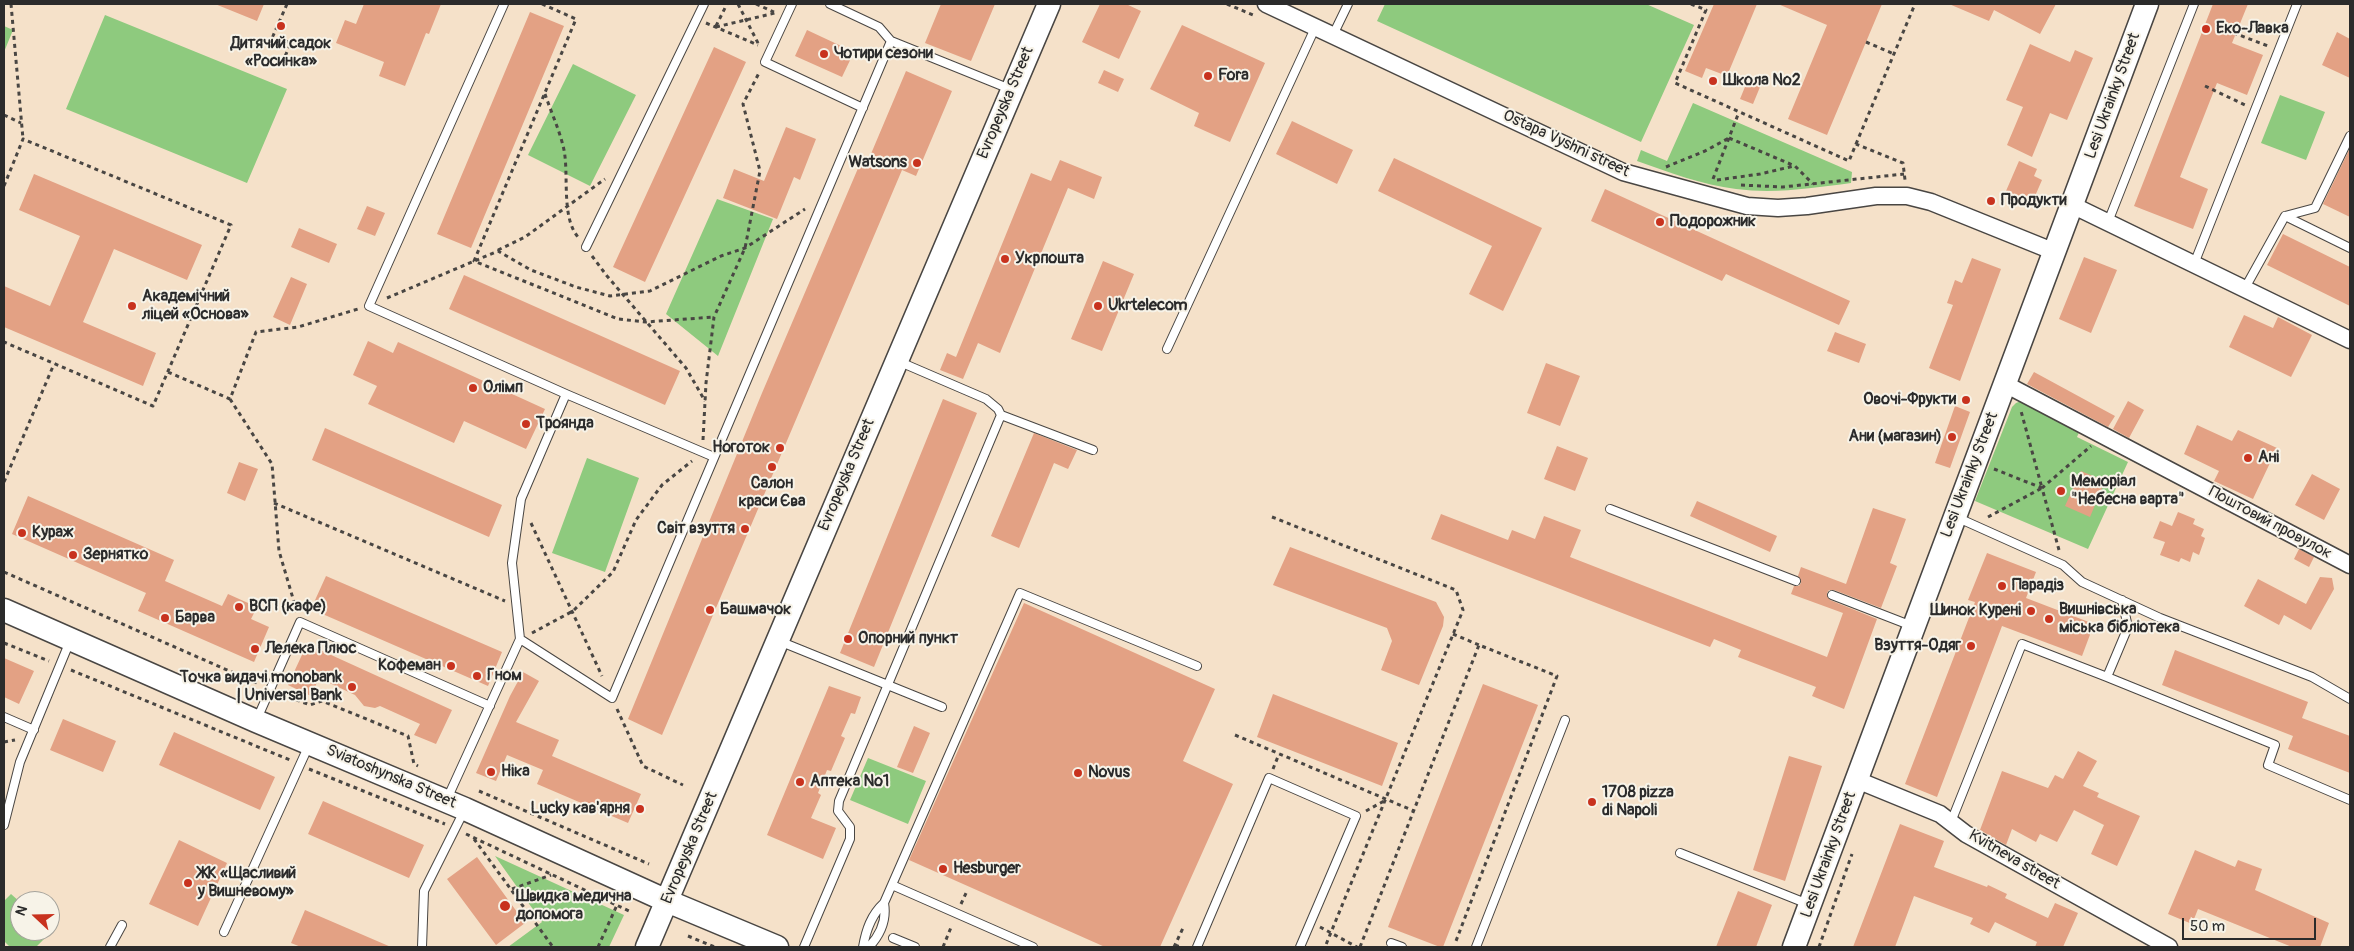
<!DOCTYPE html>
<meta charset="utf-8">
<style>
body{margin:0}
#map{position:relative;width:2354px;height:951px;overflow:hidden;background:#f5e1c9;font-family:Pangolin,sans-serif}
canvas{display:block}
.frame{position:absolute;inset:0;border:5px solid #2b2b2b;pointer-events:none}
.north{position:absolute;left:10px;top:891px;width:50px;height:50px;box-sizing:border-box;background:#f7f3e8;border:1px solid #a5a39c;border-radius:50%;rotate:291deg;font-size:14px;font-weight:700;line-height:20px;text-align:center;color:#2b2b2b}
.north::after{content:'';display:block;margin:auto;width:18px;height:22px;background:#c8321e;clip-path:polygon(50% 0,100% 100%,50% 72%,0 100%)}
.scale{position:absolute;left:2182px;top:918px;width:134px;height:22px;box-sizing:border-box;border:2px solid #2b2b2b;border-top:0;padding-left:6px;font-size:15px;line-height:18px;white-space:nowrap;color:#2b2b2b;-webkit-text-stroke:4px #f7f3e8;paint-order:stroke}
</style>
<div id="map">
<canvas width="2354" height="951"></canvas>
<div class="frame"></div>
<div class="north">N</div>
<div class="scale">50 m</div>
</div>
<script>
const g = document.querySelector('canvas').getContext('2d');
g.lineJoin = 'round';
function fillPath(path, color) { g.fillStyle = color; g.fill(path, 'evenodd'); }
function strokePath(path, color, width, dash) { g.strokeStyle = color; g.lineWidth = width; g.lineCap = dash ? 'butt' : 'round'; g.setLineDash(dash || []); g.stroke(path); }
function label(font, color, halo, rows, align = 'center') {
  g.font = font + ' Pangolin,sans-serif'; g.lineWidth = 4; g.setLineDash([]); g.textBaseline = 'middle'; g.strokeStyle = halo; g.fillStyle = color; for (const [text, x, y, turn = 0] of rows) {
    g.save(); g.translate(x, y); g.rotate((+turn || 0) * Math.PI / 180); g.textAlign = isNaN(turn) ? turn : align; if (halo) g.strokeText(text, 0, 0); g.fillText(text, 0, 0); g.restore();
  }
}
fillPath(new Path2D(`
 M1385,4H1646L1694,25L1641,142L1377,21Z
 M105,15L287,89L247,183L66,109Z
 M4,26L13,30L4,52Z
 M573,64L636,95L590,186L528,155Z
 M2280,95L2325,112L2306,160L2261,143Z
 M1693,103L1852,172L1851,183C1813,188 1775,194 1736,189C1702,185 1669,172 1637,161L1641,150L1667,161Z
 M717,199L773,219L718,356L666,314Z
 M2021,401L2080,430L2077,437L2128,462L2088,549L1975,501L2012,407L2016,403Z
 M587,458L639,478L605,572L552,553Z
 M868,758L926,781L908,824L850,800Z
 M495,856L624,915L609,947H508L542,922Z
 M11,894L20,902V931L51,932L36,947H10L4,941V901Z`), '#8eca7e');
fillPath(new Path2D(`
 M215,4H264L257,21Z
 M364,4H441L429,34L426,33L405,86L379,76L384,62L336,43L345,20L356,24Z
 M941,4H995L971,61L925,43Z
 M1100,4H1126L1141,11L1119,59L1082,42Z
 M1714,4H1757L1727,76L1706,68L1702,78L1685,71Z
 M1778,4H1882L1827,135L1788,119L1827,25Z
 M1949,4H2056L2040,34L1994,10L1989,21Z
 M2213,4H2248L2232,43L2263,55L2247,95L2217,83L2180,177L2208,189L2193,229L2134,206Z
 M530,12L564,26L471,248L437,234Z
 M1182,25L1265,63L1230,142L1194,126L1199,113L1150,89Z
 M807,30L854,52L842,77L795,56Z
 M2337,32L2350,39V78L2322,65Z
 M2030,44L2070,62L2075,50L2093,58L2067,120L2050,113L2032,157L2007,145L2023,107L2006,100Z
 M714,47L746,62L645,282L613,267Z
 M1104,70L1124,79L1118,92L1098,83Z
 M906,71L952,91L916,176L902,170L662,735L628,719L762,393L859,166L865,168Z
 M1747,82L1760,87L1753,104L1740,99Z
 M1292,121L1353,150L1337,184L1276,154Z
 M786,127L816,139L800,180L794,177L777,219L723,198L734,169L764,181Z
 M2350,148V217L2323,204Z
 M1394,158L1542,228L1503,311L1469,294L1492,246L1378,191Z
 M1060,160L1102,177L1094,199L1068,188L1000,353L978,343L963,379L940,370L947,353L956,357L1031,173L1051,181Z
 M2019,161L2037,169L2034,176L2042,180L2032,203L2006,191Z
 M34,174L202,245L187,280L114,249L83,322L156,353L143,386L4,327V286L50,306L80,236L19,210Z
 M1605,189L1850,301L1839,325L1726,274L1722,281L1591,221Z
 M367,206L385,213L375,236L357,229Z
 M299,228L337,244L329,263L291,247Z
 M2283,234L2350,267V306L2267,265Z
 M2084,257L2117,270L2091,333L2059,319Z
 M1972,258L2001,269L1960,381L1929,368L1953,305L1947,303L1955,280L1962,283Z
 M1103,261L1134,274L1102,351L1071,339Z
 M464,275L680,371L665,405L449,309Z
 M291,277L307,284L290,325L273,317Z
 M2244,315L2273,328L2278,317L2312,335L2291,377L2229,347Z
 M1835,332L1866,344L1859,363L1827,351Z
 M368,341L393,353L398,342L545,409L526,449L464,421L454,443L368,404L377,386L353,375Z
 M1546,363L1580,376L1560,426L1527,413Z
 M2034,372L2115,416L2108,427L2027,384Z
 M943,399L977,413L874,667L840,653Z
 M2128,401L2144,410L2129,438L2113,429Z
 M1955,406L1970,412L1950,468L1935,463Z
 M2197,425L2232,441L2238,430L2277,448L2253,499L2214,481L2219,471L2184,454Z
 M325,428L502,505L489,537L312,460Z
 M1034,433L1077,450L1068,469L1054,463L1019,548L991,536Z
 M1557,446L1588,458L1575,491L1544,479Z
 M239,462L258,469L245,501L227,493Z
 M2081,471L2105,481L2090,517L2065,506Z
 M2312,474L2340,489L2324,520L2295,505Z
 M28,496L174,560L165,581L222,606L228,594L257,607L251,619L269,627L254,662L138,611L146,593L12,534Z
 M1697,501L1777,536L1770,552L1690,516Z
 M1873,508L1906,519L1890,563L1897,566L1881,608L1834,590H1829L1827,593L1830,600L1877,619L1844,709L1812,696L1816,687L1738,657L1741,650L1714,639L1710,647L1431,539L1441,514L1508,540L1512,530L1535,539L1544,516L1581,530L1570,557L1827,657L1843,613L1791,594L1794,586H1799L1801,583L1798,576L1801,567L1846,584Z
 M2178,512L2195,519L2193,524L2204,529L2201,536L2205,538L2199,555L2193,552L2190,562L2181,558L2179,562L2160,555L2165,542L2153,538L2160,521L2172,526Z
 M1290,547L1436,602L1444,617L1443,626L1419,685L1381,670L1392,641L1387,628L1273,585Z
 M2299,549L2314,557L2309,567L2294,559Z
 M1987,553L2036,572L2026,598L2094,624L2082,656L2002,626L1937,797L1905,784L1975,602L1968,600Z
 M326,576L502,652L488,686L311,609Z
 M2320,577L2332,578L2334,589L2311,630L2284,615L2279,625L2244,606L2258,579L2306,604Z
 M1024,603L1215,689L1183,761L1233,784L1160,947H1105L909,860Z
 M307,644L452,710L436,744L414,735L420,724L380,706L375,708L364,706L355,695L319,678L311,696L288,685Z
 M2175,650L2308,702L2302,718L2350,736V773L2288,749L2293,736L2162,685Z
 M4,658L34,671L19,704L4,697Z
 M523,672L539,681L516,722L559,740L552,756L641,794L628,823L537,784L543,770L507,755L496,781L476,773L510,696Z
 M1483,684L1538,705L1443,947H1440L1388,927Z
 M829,686L861,697L855,714L851,713L841,736L845,738L831,771L827,770L818,793L821,795L811,818L836,828L823,859L767,835Z
 M1273,694L1398,743L1382,786L1257,737Z
 M63,719L116,741L103,772L50,750Z
 M914,726L930,733L913,773L897,767Z
 M174,732L275,777L260,810L159,765Z
 M2078,751L2097,761L2083,786L2099,793L2097,797L2140,816L2117,866L2091,854L2104,825L2074,810L2057,842L2040,834L2036,842L2012,829L2006,845L1980,830L2002,771L2048,788L2055,775L2063,779Z
 M1789,756L1822,766L1785,881L1753,870Z
 M323,801L424,845L409,878L308,834Z
 M1900,824L1944,841L1934,867L1987,887L1988,885L2007,894L2005,898L2048,918L2055,903L2078,913L2063,947H2035L2037,942L1995,922L1989,933L1970,924L1973,918L1914,896L1895,947H1853Z
 M179,840L227,863L198,926L149,904Z
 M2195,850L2235,867L2238,860L2262,869L2255,890L2329,923L2320,947H2292L2198,909L2192,924L2168,914Z
 M477,857L525,923L496,945L447,879Z
 M1738,891L1772,905L1756,947H1716Z
 M305,910L391,947H301L291,943Z`), '#e3a184');
const lane = new Path2D(`
 M504,4L369,306L566,394
 M792,4L765,62L863,108
 M830,4L879,27L891,41L1010,89
 M1333,35L1348,4
 M2285,216L2350,248
 M2108,222L2194,4
 M586,247L704,4
 M2194,264L2297,4
 M2245,288L2285,216L2315,208L2350,136
 M1167,349L1316,26
 M1001,415L1093,450
 M1610,509L1796,581
 M1956,517L2063,565L2082,582L2160,618L2312,677L2350,699
 M1832,595L1912,626
 M520,639L512,563L521,499L566,394L714,457
 M779,641L942,707
 M2107,677L2275,745L2268,765L2350,800
 M4,717L34,730
 M257,719L300,622L490,706
 M447,799L520,639L612,698L891,41
 M1951,822L2022,644L2107,677L2128,627L2122,600
 M4,825L20,762L70,641
 M1680,853L1808,904
 M892,885L1033,947
 M224,932L309,745
 M893,938L915,947
 M1391,943L1402,947
 M110,947L122,925
 M422,947L424,891L464,811
 M804,947L850,839V827L838,811L839,801L1001,415L998,409L986,399L900,362
 M863,947C866,930 871,915 884,903L1020,593L1197,666
 M869,947C880,935 887,920 884,903
 M1197,947L1269,778L1356,816L1300,947
 M1476,947L1565,720`);
const street = new Path2D(`
 M1266,4L1623,172L1747,206L1778,208L1807,206L1876,196H1907L1931,202L2055,252
 M2072,205L2350,340
 M2005,384L2350,565
 M1857,780L1940,814L1966,834L2169,947`);
const secondary = new Path2D(`
 M4,610L256,721L465,809L667,901L777,947
 M647,947L1049,4
 M1794,947L2147,4`);
strokePath(lane, '#494643', 10);
strokePath(street, '#494643', 19);
strokePath(secondary, '#494643', 25);
strokePath(new Path2D(`
 M11,4L23,139
 M542,4L576,19L474,261L618,319L646,322L714,317
 M738,4L759,45
 M756,4L774,12
 M1227,4L1253,15
 M1691,4L1706,10L1675,83L1849,161L1856,144L1903,163L1905,180
 M706,23L758,45
 M716,26L727,4
 M716,27L775,13
 M2226,30L2268,46
 M1866,42L1894,54
 M282,63L291,43L273,36L287,4
 M2205,86L2245,105
 M545,94C551,112 560,131 564,150C569,175 561,217 578,237
 M4,115L21,123
 M1729,138L1795,166L1813,184
 M1856,144L1915,4
 M1666,167L1705,151L1729,138
 M1713,179L1739,112
 M1717,180L1760,174L1794,166
 M1741,185L1783,187L1904,174
 M4,186L23,139L231,225L153,406L4,342
 M498,250L525,237L605,179
 M592,256L607,276L686,368L705,401
 M387,298L498,251L531,270L576,287L610,296L650,291L721,256L745,248L805,209
 M168,372L230,399L256,332L298,327L358,309
 M230,399L272,464L279,551L297,612
 M703,440L706,383L714,317L745,248L760,171L743,104L760,71
 M1994,469L2042,488
 M4,482L54,364
 M274,503L505,601
 M1272,517L1456,590L1463,610L1325,947
 M1988,517L2042,488L2021,411
 M531,523L602,676
 M2059,550L2042,488L2091,446
 M4,572L259,684
 M532,633L573,611L613,572L636,520L662,485L692,461
 M1453,634L1479,645
 M4,643L49,661
 M71,670L290,760
 M281,694L310,705L322,701L408,736L414,764L418,766
 M617,709L643,766L683,785
 M1235,735L1414,811
 M4,742L15,740
 M309,769L445,824
 M1273,769L1279,754
 M479,791L649,864
 M1366,811L1384,801
 M466,834L629,911
 M474,839L553,947
 M512,889L551,875
 M961,904L967,891
 M1320,927L1357,947
 M688,936L715,947
 M1175,945L1180,947
 M598,947L617,905
 M943,947L952,925
 M1174,947L1183,928
 M1360,947L1479,645L1557,676L1456,941
 M1819,947L1852,854`), '#494643', 3, [4, 4]);
strokePath(lane, '#fff', 8);
strokePath(street, '#fff', 16);
strokePath(secondary, '#fff', 22);
for (const [x, y, r, color] of [
 [281,26,5,"#c8321e"],
 [2206,29,5,"#c8321e"],
 [824,54,5,"#c8321e"],
 [1208,76,5,"#c8321e"],
 [1713,81,5,"#c8321e"],
 [917,163,5,"#c8321e"],
 [1991,201,5,"#c8321e"],
 [1660,222,5,"#c8321e"],
 [1005,259,5,"#c8321e"],
 [132,306,5,"#c8321e"],
 [1098,306,5,"#c8321e"],
 [473,388,5,"#c8321e"],
 [1966,400,5,"#c8321e"],
 [526,424,5,"#c8321e"],
 [1952,437,5,"#c8321e"],
 [780,448,5,"#c8321e"],
 [2248,458,5,"#c8321e"],
 [772,467,5,"#c8321e"],
 [2061,491,5,"#c8321e"],
 [745,529,5,"#c8321e"],
 [22,533,5,"#c8321e"],
 [73,555,5,"#c8321e"],
 [2002,586,5,"#c8321e"],
 [239,607,5,"#c8321e"],
 [710,610,5,"#c8321e"],
 [2031,611,5,"#c8321e"],
 [165,618,5,"#c8321e"],
 [2049,619,5,"#c8321e"],
 [848,639,5,"#c8321e"],
 [1971,646,5,"#c8321e"],
 [255,649,5,"#c8321e"],
 [451,666,5,"#c8321e"],
 [477,676,5,"#c8321e"],
 [352,687,5,"#c8321e"],
 [491,772,5,"#c8321e"],
 [1078,773,5,"#c8321e"],
 [800,782,5,"#c8321e"],
 [1592,802,5,"#c8321e"],
 [640,809,5,"#c8321e"],
 [943,869,5,"#c8321e"],
 [188,883,5,"#c8321e"],
 [505,906,6,"#c8321e"]
]) { const dot = new Path2D(); dot.arc(x, y, r, 0, 2 * Math.PI); g.fillStyle = color; g.fill(dot); strokePath(dot, '#f7f3e8', 2); }
label('bold 16px', '#2b2b2b', '#f7f3e8', [
 ["Еко-Лавка",2216,29],
 ["Дитячий садок",281,44,"center"],
 ["«Росинка»",281,62,"center"],
 ["Чотири сезони",834,54],
 ["Fora",1218,76],
 ["Школа №2",1723,81],
 ["Watsons",907,163,"right"],
 ["Продукти",2001,201],
 ["Подорожник",1670,222],
 ["Укрпошта",1015,259],
 ["Академічний",142,297],
 ["ліцей «Основа»",142,315],
 ["Ukrtelecom",1108,306],
 ["Олімп",483,388],
 ["Овочі-Фрукти",1956,400,"right"],
 ["Троянда",536,424],
 ["Ани (магазин)",1942,437,"right"],
 ["Ноготок",770,448,"right"],
 ["Ані",2258,458],
 ["Меморіал",2071,482],
 ["\"Небесна варта\"",2071,500],
 ["Салон",772,484,"center"],
 ["краси Єва",772,502,"center"],
 ["Світ взуття",735,529,"right"],
 ["Кураж",32,533],
 ["Зернятко",83,555],
 ["Парадіз",2012,586],
 ["ВСП (кафе)",249,607],
 ["Башмачок",720,610],
 ["Вишнівська",2059,610],
 ["міська бібліотека",2059,628],
 ["Шинок Курені",2021,611,"right"],
 ["Барва",175,618],
 ["Опорний пункт",858,639],
 ["Взуття-Одяг",1961,646,"right"],
 ["Лелека Плюс",265,649],
 ["Кофеман",441,666,"right"],
 ["Гном",487,676],
 ["Точка видачі monobank",342,678,"right"],
 ["| Universal Bank",342,696,"right"],
 ["Ніка",501,772],
 ["Novus",1088,773],
 ["Аптека №1",810,782],
 ["1708 pizza",1602,793],
 ["di Napoli",1602,811],
 ["Lucky кав'ярня",630,809,"right"],
 ["Hesburger",953,869],
 ["ЖК «Щасливий",198,874],
 ["у Вишневому»",198,892],
 ["Швидка медична",516,897],
 ["допомога",516,915]
], 'left');
label('16px', '#2b2b2b', '#f7f3e8', [
 ["Lesi Ukrainky Street",2113,96,-70],
 ["Evropeyska Street",1006,103,-67],
 ["Ostapa Vyshni street",1566,144,25],
 ["Evropeyska Street",847,475,-67],
 ["Lesi Ukrainky Street",1970,475,-69],
 ["Поштовий провулок",2270,523,28],
 ["Sviatoshynska Street",391,777,23],
 ["Evropeyska Street",690,848,-67],
 ["Lesi Ukrainky Street",1829,855,-70],
 ["Kvitneva street",2014,860,30]
]);
</script>
